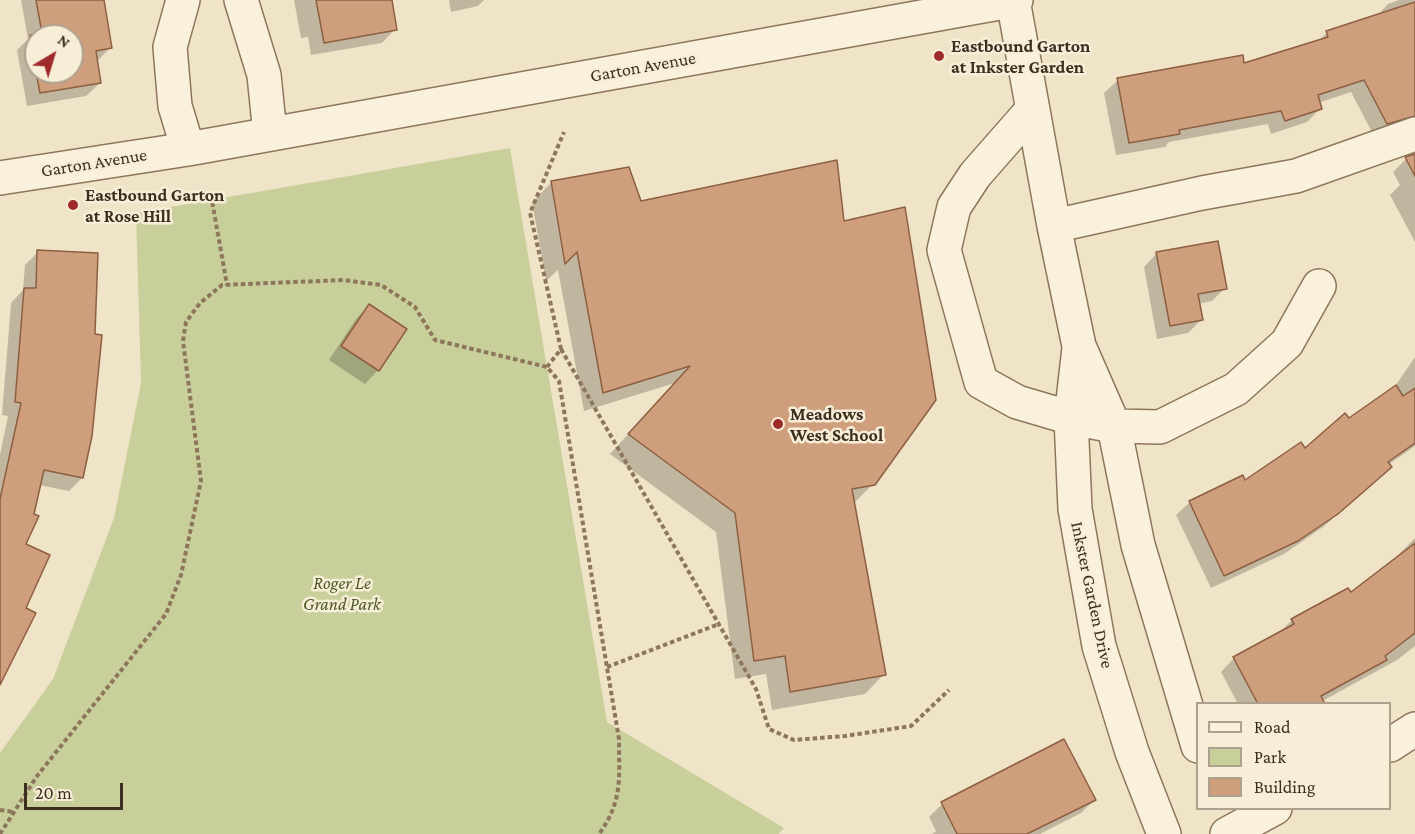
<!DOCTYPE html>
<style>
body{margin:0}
#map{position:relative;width:1415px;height:834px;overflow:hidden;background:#f0e4c8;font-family:"Crimson Pro",serif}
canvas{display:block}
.legend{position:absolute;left:1196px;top:702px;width:195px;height:108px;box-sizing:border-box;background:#f7eed8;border:2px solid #ada18e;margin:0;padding:8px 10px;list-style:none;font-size:18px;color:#3d2e20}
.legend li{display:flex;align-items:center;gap:12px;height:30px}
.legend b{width:30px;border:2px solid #ada18e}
.north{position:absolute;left:24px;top:24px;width:60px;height:60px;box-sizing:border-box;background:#f7eed8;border:2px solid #ada18e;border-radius:50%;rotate:38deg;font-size:16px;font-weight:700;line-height:24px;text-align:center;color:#3d2e20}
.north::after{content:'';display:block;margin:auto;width:21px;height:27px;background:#9e2a2b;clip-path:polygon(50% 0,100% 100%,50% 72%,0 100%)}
.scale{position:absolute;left:24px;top:783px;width:99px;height:27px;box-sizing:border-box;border:3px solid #3d2e20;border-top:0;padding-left:8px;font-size:18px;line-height:21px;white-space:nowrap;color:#3d2e20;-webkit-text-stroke:4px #f7eed8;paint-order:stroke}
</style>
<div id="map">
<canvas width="1415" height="834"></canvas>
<ul class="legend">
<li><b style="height:8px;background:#faf1dc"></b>Road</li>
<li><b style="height:16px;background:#c9cf9b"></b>Park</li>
<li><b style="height:16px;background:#cf9f7d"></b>Building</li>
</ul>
<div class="north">N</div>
<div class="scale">20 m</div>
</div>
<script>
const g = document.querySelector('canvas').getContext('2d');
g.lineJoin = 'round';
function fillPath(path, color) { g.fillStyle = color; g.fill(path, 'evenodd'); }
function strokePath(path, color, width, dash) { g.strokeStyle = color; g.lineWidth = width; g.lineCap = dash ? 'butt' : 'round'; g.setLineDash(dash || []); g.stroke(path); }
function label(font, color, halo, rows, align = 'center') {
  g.font = font + ' "Crimson Pro",serif'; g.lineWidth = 5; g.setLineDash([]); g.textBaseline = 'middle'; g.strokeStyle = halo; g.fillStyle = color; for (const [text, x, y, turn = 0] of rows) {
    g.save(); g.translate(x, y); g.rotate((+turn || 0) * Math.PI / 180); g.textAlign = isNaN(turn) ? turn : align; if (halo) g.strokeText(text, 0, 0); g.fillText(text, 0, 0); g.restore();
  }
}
fillPath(new Path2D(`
 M510,148L607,722L784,828L779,834H0V753L53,679L114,518L141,383L136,213Z`), '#c9cf9b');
fillPath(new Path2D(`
 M21,0H102L110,48L96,62L100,83L86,96L27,106L17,50L28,39ZM36,36H72V72H36Z
 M294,0H390L395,29L382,43L311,55L308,37L301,38Z
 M449,0H484L478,6L451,12Z
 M1399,0H1415V135L1374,136L1351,92L1318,103L1320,109L1307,122L1271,134L1268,124L1169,142L1165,147L1116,155L1104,93L1118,80L1243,65L1318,41L1327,33L1376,17L1388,4Z
 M1415,155V242L1390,195L1400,185L1393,172L1406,159Z
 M552,182L640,203L873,484L853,504L884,674L865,694L772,710L766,674L735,679L716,532L610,454L675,383L584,411L558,270L546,281L532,202Z
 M38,252L82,478L69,491L39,485L24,545V609L0,672V455L8,416L2,415L11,303L23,290L25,265Z
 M1157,253L1225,288L1212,301L1198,304L1201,320L1188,333L1157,339L1144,267Z
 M369,306L378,370L365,384L329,360L356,319Z
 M1415,357V446L1388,465L1390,467L1377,480L1323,527L1284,554L1211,588L1176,515L1190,502L1244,482L1305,450L1393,389Z
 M1415,538V646L1397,660L1317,704H1238L1221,672L1234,658L1279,633L1292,620L1350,594L1401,555L1400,553Z
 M1094,800L1081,813L1040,834H932L936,831L929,817L942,804Z`), '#0003');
const building = new Path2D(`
 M36,0H104L112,48L96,51L101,83L40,93L36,72H72V36H36V72L30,35L42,33Z
 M316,0H392L397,30L324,43Z
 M1415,2V116L1387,124L1364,80L1318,95L1322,109L1285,121L1281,111L1179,130L1180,134L1129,143L1117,78L1243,55L1244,63L1328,37L1326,31Z
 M1415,154V176L1405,157Z
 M837,160L844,221L905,207L936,400L875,485L852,489L886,675L790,692L785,656L754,661L735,513L628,434L690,366L603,393L577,252L565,264L551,181L629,167L641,201Z
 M1218,241L1227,289L1198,294L1203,320L1170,326L1156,252Z
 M37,250L98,253L95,334L102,335L92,436L83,478L44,470L34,514L39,516L26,544L50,555L26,608L36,613L0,685V499L21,403L15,402L24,288H36Z
 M369,304L407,329L379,371L341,346Z
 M1396,385L1403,396L1415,388V443L1388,462L1392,467L1338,514L1298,541L1224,576L1189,501L1243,475L1245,480L1301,442L1305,448L1345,413L1349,418Z
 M1415,543V633L1385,656L1387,660L1321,696L1325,704H1258L1233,657L1294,624L1291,619L1348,588L1351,592Z
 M1064,739L1096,800L1027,834H957L941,802Z`);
fillPath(building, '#cf9f7d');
strokePath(building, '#8d5f41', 1.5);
const minor = new Path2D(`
 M183,0L170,47L175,106L188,149
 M241,0L264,75L270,134
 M1013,0L1054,226L1079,346L1114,426L1138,545L1198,746
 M1032,110L975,175L954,207L944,250L981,382L1017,402L1071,418L1114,426L1160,427L1236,389L1287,343L1319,286
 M0,178L188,149L1016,0
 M1054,226L1202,193L1296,176L1415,134
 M1079,348L1071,418L1075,509L1099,646L1132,752L1164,834
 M1390,745L1415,729
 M1227,834L1275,808`);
strokePath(minor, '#8d765c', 36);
strokePath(new Path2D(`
 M211,195L227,285
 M561,349L756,689L769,729L794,740L845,736L911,726L949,690
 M547,367L561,349L530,213L564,132
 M607,667L719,624
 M0,810L14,812
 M0,834L37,776L166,614L181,575L201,481L183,341L186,322L200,303L222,285L343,280L381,285L415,307L435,340L547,367L559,381L619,739C619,778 623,801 599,834`), '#8d765c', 4, [4.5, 3]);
strokePath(minor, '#faf1dc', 33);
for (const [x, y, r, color] of [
 [939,56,6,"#9e2a2b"],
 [73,205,6,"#9e2a2b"],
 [778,424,6,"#9e2a2b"]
]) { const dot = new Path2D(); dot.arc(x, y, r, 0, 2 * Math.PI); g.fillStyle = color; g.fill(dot); strokePath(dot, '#f7eed8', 2); }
label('bold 18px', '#3d2e20', '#f7eed8', [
 ["Eastbound Garton",951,46],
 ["at Inkster Garden",951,67],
 ["Eastbound Garton",85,195],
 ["at Rose Hill",85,216],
 ["Meadows",790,414],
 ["West School",790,435]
], 'left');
label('18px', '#3d2e20', '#f7eed8', [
 ["Garton Avenue",643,67,-10],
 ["Garton Avenue",94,163,-9],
 ["Inkster Garden Drive",1092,595,78]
]);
label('italic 18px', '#4d5a26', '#f7eed8', [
 ["Roger Le",342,583],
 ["Grand Park",342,604]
]);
</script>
